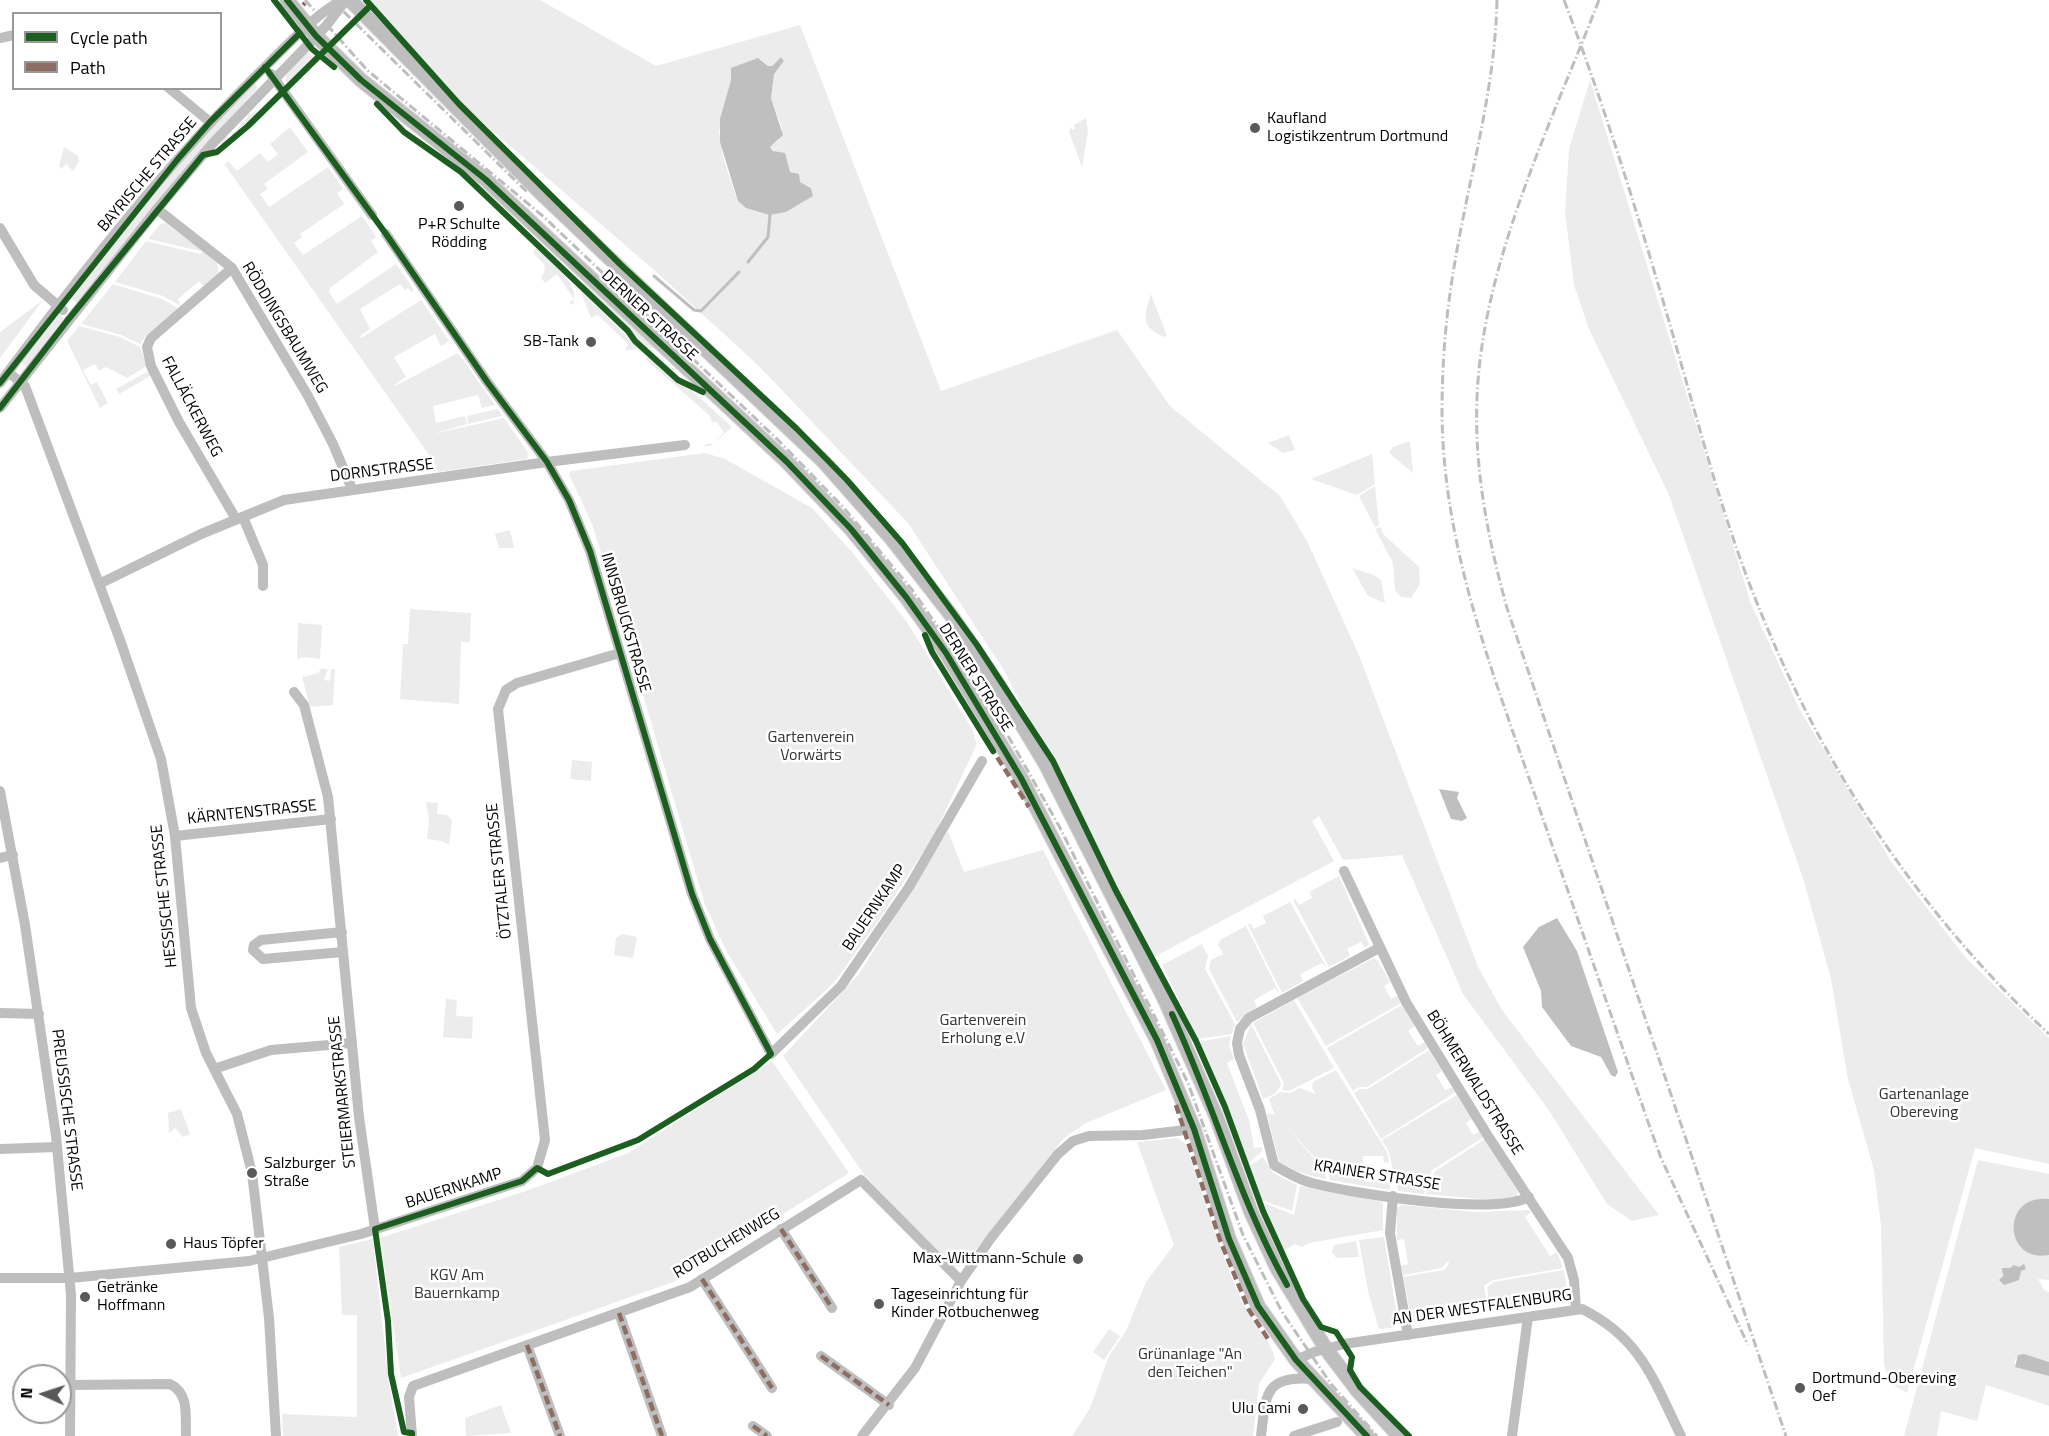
<!DOCTYPE html>
<meta charset="utf-8">
<style>
body{margin:0}
#map{position:relative;width:2049px;height:1436px;overflow:hidden;background:#fff;font-family:"Titillium Web",sans-serif}
canvas{display:block}
.legend{position:absolute;left:12px;top:12px;width:210px;height:78px;box-sizing:border-box;background:#fff;border:2px solid #999;margin:0;padding:8px 10px;list-style:none;font-size:18px;color:#000}
.legend li{display:flex;align-items:center;gap:12px;height:30px}
.legend b{width:30px;border:2px solid #999}
.north{position:absolute;left:12px;top:1364px;width:60px;height:60px;box-sizing:border-box;background:#fff;border:2px solid #999;border-radius:50%;rotate:273deg;font-size:16px;font-weight:700;line-height:24px;text-align:center;color:#000}
.north::after{content:'';display:block;margin:auto;width:21px;height:27px;background:#595959;clip-path:polygon(50% 0,100% 100%,50% 72%,0 100%)}
</style>
<div id="map">
<canvas width="2049" height="1436"></canvas>
<ul class="legend">
<li><b style="height:8px;background:#1b5e20"></b>Cycle path</li>
<li><b style="height:8px;background:#8d6e63"></b>Path</li>
</ul>
<div class="north">N</div>
</div>
<script>
const g = document.querySelector('canvas').getContext('2d');
g.lineJoin = 'round';
function fillPath(path, color) { g.fillStyle = color; g.fill(path, 'evenodd'); }
function strokePath(path, color, width, dash) { g.strokeStyle = color; g.lineWidth = width; g.lineCap = dash ? 'butt' : 'round'; g.setLineDash(dash || []); g.stroke(path); }
function label(font, color, halo, rows, align = 'center') {
  g.font = font + ' "Titillium Web",sans-serif'; g.lineWidth = 5; g.setLineDash([]); g.textBaseline = 'middle'; g.strokeStyle = halo; g.fillStyle = color; for (const [text, x, y, turn = 0] of rows) {
    g.save(); g.translate(x, y); g.rotate((+turn || 0) * Math.PI / 180); g.textAlign = isNaN(turn) ? turn : align; if (halo) g.strokeText(text, 0, 0); g.fillText(text, 0, 0); g.restore();
  }
}
fillPath(new Path2D(`
 M369,0H540L656,66L800,25L941,391L1117,330L1170,406L1280,496L1307,541L1358,653L1478,967L1502,1010L1659,1215L1632,1221L1607,1204L1550,1112L1463,994L1402,855L1343,860L1319,816L1312,821L1334,861L1152,958L1005,672L908,523L758,365L654,270L472,113L372,6ZM781,57L784,61L774,74L771,98L782,128L779,140L770,147L776,152L790,172L798,174L800,182L811,187L813,196L786,212L770,215L736,197L723,157L719,131L731,80L760,59L770,67Z
 M307,52L314,58L286,85V75Z
 M1590,80L1751,604L1800,710L1892,863L1966,958L2049,1038V1164L1975,1148L1907,1393L1890,1383L1884,1365L1881,1226L1874,1170L1848,1079L1831,979L1804,881L1669,495L1589,329L1574,285L1565,212L1569,149Z
 M255,84L258,88L175,181L77,303L70,298L177,165Z
 M256,110L259,113L224,144H220L226,136L229,138L248,117L247,112L251,115Z
 M1086,118L1088,131L1082,167L1069,132L1071,127L1073,130L1075,129L1074,125Z
 M290,127L308,152L264,184L268,189L260,194L269,207L328,167L343,189L337,193L344,204L300,234L302,237L294,243L303,255L362,216L376,237L371,241L378,252L330,288L329,292L337,304L396,264L414,290L411,292L408,288L405,290L400,284L360,309L370,329L360,336L361,338L421,300L449,341L441,346L435,334L394,357L406,377L395,384V386L458,353L495,405L482,408L478,395L433,406L436,423L465,416L467,424L433,434L504,418L528,453L527,459L438,472L434,462L225,165L228,161L237,171L260,153L268,162L278,154L270,144Z
 M64,147L78,156L79,161L73,171L66,164L61,169L59,166Z
 M165,223L201,249L200,251L148,239L160,224Z
 M146,241L201,254L203,250L217,261L219,273L204,286L199,281L178,299L181,306L163,296L115,282Z
 M536,247C548,261 582,283 573,305L569,303L574,299L557,274L545,283L541,278L545,270L544,264L533,253Z
 M585,281L656,348H646L582,285Z
 M113,284L162,299L178,308L147,334L140,344L121,335L81,324Z
 M580,290L640,349L625,350L628,344L598,315L591,318Z
 M1151,294L1167,336L1165,337C1141,327 1143,318 1151,294Z
 M43,300L0,358V332Z
 M58,313L64,318L27,366L23,365L21,361Z
 M79,326L120,337L140,347L147,366L127,378L106,367L99,371L95,364L83,370L91,385L97,382L108,403L100,408L67,341Z
 M649,357L675,381L689,388L732,427L711,446H703L710,443L712,445L724,433L716,421L713,423L709,415L644,358Z
 M149,371L152,375L119,394L116,389Z
 M498,409L502,416L468,424L467,416Z
 M1289,435L1295,450L1283,453L1268,443Z
 M1410,441L1413,473L1389,453L1393,447Z
 M705,453L725,459L812,508L852,552L907,622L972,729L977,744L933,837L874,927L833,984L777,1034L727,952L705,905L602,556L592,524L569,474L571,471Z
 M1372,454L1375,484L1357,495L1311,479Z
 M1375,486L1379,525L1375,527L1359,496Z
 M1381,527L1383,534L1419,567L1420,584L1411,598L1401,597L1395,590L1393,563L1375,529Z
 M510,530L514,548H499L495,534Z
 M1352,568L1374,575L1381,580L1385,603L1368,596Z
 M410,609L471,613L470,642H461L459,704L400,699L403,644H408Z
 M298,623L322,625L320,659L306,657L297,659Z
 M320,669H328L324,680L330,681L331,669H335L333,705L310,707L302,677L319,673Z
 M572,760L592,762L591,781L570,779Z
 M426,802L438,803L437,814L447,815L452,820L449,845L442,841L427,839L429,821Z
 M948,831L964,872L1043,850L1166,1090L1086,1123L1064,1138L963,1266L952,1267L865,1176L783,1056L859,974Z
 M1339,876L1369,944L1365,948L1361,942L1347,949L1350,956L1329,967L1293,900L1295,899L1299,905L1312,898L1309,892Z
 M1290,902L1327,968L1322,963L1300,974L1303,981L1282,993L1248,925L1250,923L1254,929L1266,923L1263,916Z
 M1246,926L1280,994L1275,988L1254,1000L1257,1007L1237,1022L1209,969L1211,960L1223,954L1218,945L1220,940Z
 M622,934L637,937L633,958L614,955L616,938Z
 M1202,944L1208,956L1205,969L1235,1024L1232,1034L1198,1039L1162,965Z
 M1374,958L1378,961L1390,982L1384,986L1391,999L1397,996L1401,1003L1326,1046L1297,998Z
 M446,999L457,1000L456,1016L473,1017L472,1039L443,1037Z
 M1294,1000L1334,1068L1289,1091L1282,1090L1284,1083L1253,1023Z
 M1402,1005L1415,1026L1408,1031L1418,1046L1425,1042L1428,1048L1367,1087H1359L1353,1091L1327,1048Z
 M1251,1024L1281,1083C1280,1092 1271,1096 1263,1099L1243,1044Z
 M1231,1036L1229,1046L1234,1059L1227,1063L1249,1120L1254,1148L1262,1147V1151L1248,1164L1227,1106L1199,1042Z
 M1429,1050L1442,1071L1436,1075L1445,1090L1452,1087L1456,1092L1381,1139L1354,1093L1360,1089H1368Z
 M772,1061L849,1173L673,1282L401,1378L380,1238L526,1191L628,1153Z
 M1336,1070L1387,1152L1389,1162L1384,1163L1383,1156H1363L1364,1182H1384V1174H1390V1190L1330,1180L1327,1171L1274,1113L1269,1099L1280,1092L1290,1093L1300,1088L1316,1094L1312,1088L1313,1082Z
 M1457,1095L1472,1119L1466,1123L1473,1135L1480,1131L1484,1137L1432,1170L1424,1194L1398,1191L1389,1152L1382,1140Z
 M181,1109L190,1134L183,1137L175,1128L169,1133L168,1113Z
 M1267,1113L1276,1115L1324,1170L1327,1180L1296,1171L1279,1162Z
 M1178,1138L1186,1144C1204,1197 1219,1252 1243,1303C1253,1322 1270,1338 1275,1359L1259,1384L1253,1436H1072L1090,1408L1109,1356L1126,1331L1146,1282L1174,1245L1137,1142Z
 M1485,1139L1518,1192L1516,1197L1492,1200L1426,1194L1434,1172Z
 M1263,1157L1273,1173L1297,1185L1292,1211L1261,1200L1248,1167Z
 M1978,1160L2049,1174V1199H2046L2014,1235C2019,1247 2035,1257 2049,1255V1280L2038,1279L2044,1290L2049,1292V1362L2015,1359V1366L2049,1376V1406L1986,1385L1977,1421L1941,1411L1937,1436H1904ZM2019,1267L2013,1282L2001,1280L2003,1271Z
 M1300,1186L1383,1202V1230L1309,1243L1302,1247L1295,1244L1283,1251L1262,1202L1294,1215Z
 M1401,1205L1477,1212L1528,1210L1531,1212L1525,1217L1550,1256L1557,1252L1563,1268L1493,1280L1484,1286L1488,1309L1419,1323L1412,1322L1403,1277L1444,1270L1449,1264L1448,1261L1442,1268L1403,1275L1401,1266L1408,1264L1404,1239L1397,1240V1208Z
 M1384,1237L1398,1322L1392,1328L1379,1329L1368,1291L1359,1240Z
 M373,1239L388,1376L398,1436H283L282,1414L357,1417V1315H342L339,1247Z
 M1356,1241L1359,1257L1336,1258L1332,1252L1334,1245Z
 M1564,1270L1567,1289L1562,1297L1490,1309L1487,1287L1494,1282Z
 M1109,1329L1120,1336L1104,1360L1093,1352Z
 M501,1405L511,1433L466,1436L465,1418Z`), '#ececec');
fillPath(new Path2D(`
 M781,57L784,61L774,74L771,98L783,135L770,147L773,151L785,153L790,172L799,174L800,182L811,188L813,196L786,212L770,215L746,208L738,201L720,142V119L731,80V68L758,58L768,66H772Z
 M1439,789L1459,792L1457,798L1467,818L1462,821L1451,819Z
 M1557,918L1577,951L1618,1072L1615,1077L1611,1075L1601,1057L1571,1046L1542,1007L1541,991L1523,947L1539,927Z
 M2049,1199V1255C2003,1263 2001,1193 2049,1199Z
 M2024,1264L2026,1269L2021,1271L2019,1280L2004,1285L1999,1280L2003,1276L2002,1268H2010L2014,1265L2019,1267Z
 M2024,1354L2049,1362V1376L2015,1367L2018,1355Z`), '#bfbfbf');
strokePath(new Path2D(`
 M748,262L768,237L770,215
 M654,276L694,310L701,311L739,272`), '#bfbfbf', 3);
const major = new Path2D(`
 M287,0L316,36L361,80L485,179L787,462L851,529L906,597L946,653L1021,778L1157,1040L1194,1129L1229,1239L1258,1306L1296,1360L1367,1436
 M350,0L545,197L824,462L891,538L951,615L997,683L1046,765L1165,1000L1216,1116L1251,1212L1277,1268L1326,1349L1357,1390L1399,1436`);
strokePath(major, '#dbdbdb', 16);
strokePath(new Path2D(`
 M0,38L14,35
 M271,74L372,215
 M169,88L210,122
 M157,209L232,268L308,396L333,444L352,489
 M0,228L34,285L63,310
 M386,234L488,383L547,462L569,500L590,551L692,894L710,939L771,1054L841,986L909,887L982,761
 M232,268L151,338L147,347L151,366L179,422L236,519
 M8,372L25,386L120,640L161,759L175,836L191,1008L206,1053L237,1114L252,1173L269,1318L276,1436
 M0,383C83,271 170,159 270,62C290,42 318,12 343,0
 M0,408L157,209L213,143L326,26L346,0
 M243,517L263,565V586
 M99,584L201,534L284,500L547,462L685,445
 M294,692L304,705L328,797L359,1117L375,1229
 M0,791L25,925L56,1136L71,1295L70,1436
 M175,836L331,819
 M0,858L13,855
 M1344,871L1406,1002L1488,1136L1568,1258L1574,1280L1576,1309
 M342,932L261,940L254,945L253,950L263,959L343,952
 M1379,948L1249,1018L1240,1029L1237,1043L1239,1055L1260,1110L1274,1165C1286,1172 1299,1180 1312,1183C1355,1194 1493,1216 1529,1197
 M0,1013L39,1014
 M214,1069L271,1050L352,1043
 M0,1149L57,1147
 M1393,1196L1390,1233L1408,1335
 M781,1229L832,1308
 M0,1278H70L249,1261L361,1234L522,1181L537,1168L545,1140L498,709L506,690L517,683L620,653
 M702,1279L772,1388
 M619,1313L662,1436
 M527,1345L560,1436
 M821,1356L889,1405
 M1296,1360L1314,1352L1344,1344L1582,1309C1641,1338 1654,1381 1681,1436
 M70,1385L170,1384C190,1394 185,1416 186,1436
 M753,1426L767,1436
 M412,1436L409,1397L413,1386L690,1287L861,1180L961,1281
 M862,1436L915,1368L961,1281L991,1238L1058,1154L1073,1141L1089,1136L1143,1135L1194,1129
 M1261,1436C1266,1395 1264,1375 1313,1379
 M1294,1436L1337,1422
 M1512,1436L1528,1317`), '#bebebe', 10);
strokePath(major, '#bebebe', 14);
strokePath(new Path2D(`
 M305,0L367,70L544,217L778,440L844,508L913,591L986,697L1059,826L1188,1083L1243,1235L1282,1312L1331,1384L1377,1436
 M332,0L527,192
 M1497,0C1495,96 1466,186 1452,280C1445,324 1442,369 1442,413C1443,541 1488,660 1529,778C1568,892 1608,1005 1647,1119L1661,1158L1748,1345
 M1564,0C1608,115 1643,231 1677,349C1703,440 1727,533 1764,620C1828,776 1925,919 2049,1034
 M1599,0C1551,124 1482,264 1477,398C1474,469 1488,539 1507,608L1786,1436`), '#bebebe', 3, [9, 3, 1.5, 3]);
strokePath(new Path2D(`
 M303,5L305,3
 M990,746L1029,807
 M1176,1105L1220,1240L1249,1310L1270,1342
 M781,1229L832,1308
 M702,1279L772,1388
 M619,1313L662,1436
 M527,1345L560,1436
 M821,1356L889,1405
 M753,1426L767,1436`), '#8d6e63', 4.5, [9, 4.5]);
strokePath(new Path2D(`
 M274,0L312,49L334,67
 M287,0L316,36L361,80L485,179L787,462L851,529L906,597L946,653L1021,778L1157,1040L1194,1129L1229,1239L1258,1306L1296,1360L1367,1436
 M366,0L459,104L621,265L797,429L847,480L903,544L977,645L1053,761L1115,889L1196,1041L1225,1107L1263,1211L1303,1299L1321,1327L1336,1332L1352,1357L1350,1370L1360,1387L1409,1436
 M265,67L386,234L488,383L547,462L569,500L590,551L692,894L710,939L771,1054L754,1069L638,1140L548,1174L537,1168L522,1181L375,1229L388,1321L391,1374L404,1432L412,1433V1436
 M377,104L404,132L461,172L628,331L635,341L678,380L703,392
 M0,383L177,160L210,122L299,34
 M0,408L67,321L203,155L217,152L248,126L370,6
 M925,635L932,652L993,751
 M1172,1014C1213,1103 1239,1199 1287,1285`), '#1b5e20', 6);
for (const [x, y, r, color] of [
 [1255,128,6,"#595959"],
 [459,206,6,"#595959"],
 [591,342,6,"#595959"],
 [252,1173,6,"#595959"],
 [171,1244,6,"#595959"],
 [1078,1259,6,"#595959"],
 [85,1297,6,"#595959"],
 [879,1304,6,"#595959"],
 [1800,1388,6,"#595959"],
 [1303,1409,6,"#595959"]
]) { const dot = new Path2D(); dot.arc(x, y, r, 0, 2 * Math.PI); g.fillStyle = color; g.fill(dot); strokePath(dot, '#fff', 2); }
label('16px', '#000', '#fff', [
 ["Kaufland",1267,119],
 ["Logistikzentrum Dortmund",1267,137],
 ["P+R Schulte",459,225,"center"],
 ["Rödding",459,243,"center"],
 ["SB-Tank",579,342,"right"],
 ["Salzburger",264,1164],
 ["Straße",264,1182],
 ["Haus Töpfer",183,1244],
 ["Max-Wittmann-Schule",1066,1259,"right"],
 ["Getränke",97,1288],
 ["Hoffmann",97,1306],
 ["Tageseinrichtung für",891,1295],
 ["Kinder Rotbuchenweg",891,1313],
 ["Dortmund-Obereving",1812,1379],
 ["Oef",1812,1397],
 ["Ulu Cami",1291,1409,"right"]
], 'left');
label('16px', '#000', '#fff', [
 ["BAYRISCHE STRASSE",148,175,-50],
 ["DERNER STRASSE",649,316,43],
 ["RÖDDINGSBAUMWEG",284,328,59],
 ["FALLÄCKERWEG",191,407,62],
 ["DORNSTRASSE",382,471,-7],
 ["INNSBRUCKSTRASSE",625,623,74],
 ["DERNER STRASSE",975,678,58],
 ["KÄRNTENSTRASSE",252,813,-6],
 ["ÖTZTALER STRASSE",500,871,-96],
 ["HESSISCHE STRASSE",165,896,-96],
 ["BAUERNKAMP",875,908,-56],
 ["BÖHMERWALDSTRASSE",1474,1083,58],
 ["STEIERMARKSTRASSE",343,1092,-96],
 ["PREUSSISCHE STRASSE",66,1110,83],
 ["KRAINER STRASSE",1377,1176,9],
 ["BAUERNKAMP",454,1189,-18],
 ["ROTBUCHENWEG",727,1244,-31],
 ["AN DER WESTFALENBURG",1482,1308,-8]
]);
label('16px', '#333', '#fff', [
 ["Gartenverein",811,738],
 ["Vorwärts",811,756],
 ["Gartenverein",983,1021],
 ["Erholung e.V",983,1039],
 ["Gartenanlage",1924,1095],
 ["Obereving",1924,1113],
 ["KGV Am",457,1276],
 ["Bauernkamp",457,1294],
 ["Grünanlage \"An",1190,1355],
 ["den Teichen\"",1190,1373]
]);
</script>
